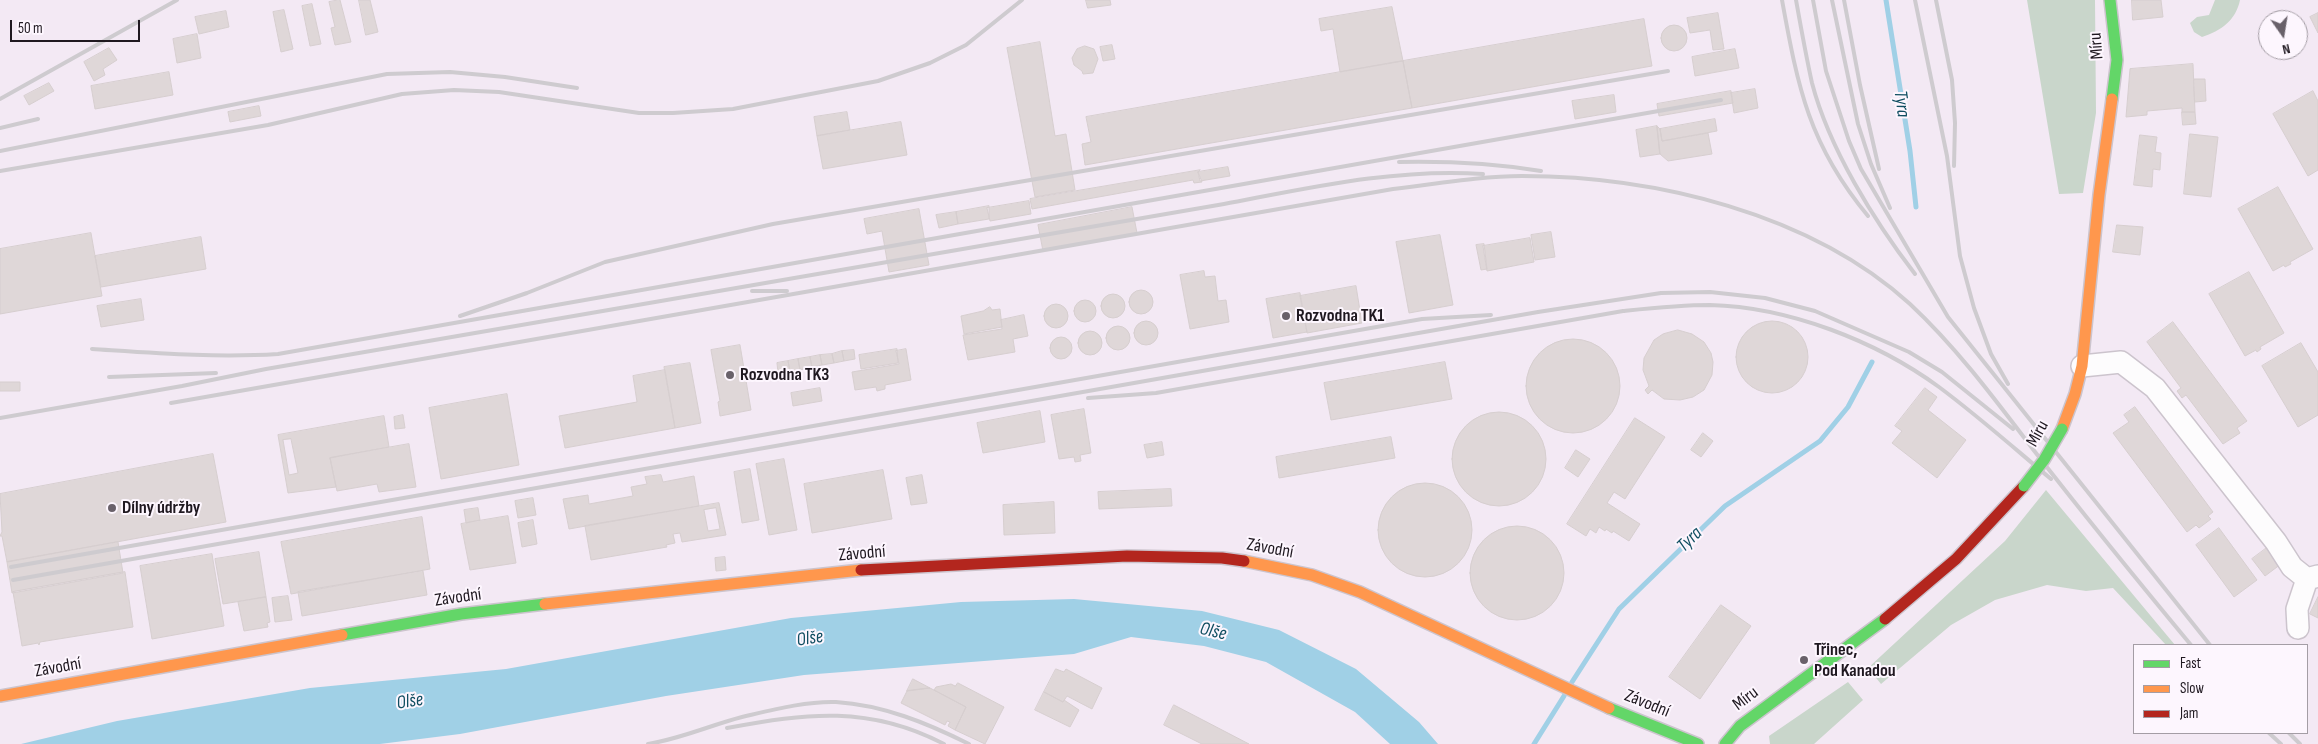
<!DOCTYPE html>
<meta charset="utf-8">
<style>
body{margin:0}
#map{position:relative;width:2318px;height:744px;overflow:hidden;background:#f3e9f4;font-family:"Sofia Sans Condensed",sans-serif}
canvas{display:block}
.legend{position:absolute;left:2133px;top:644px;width:175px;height:90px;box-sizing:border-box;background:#fdf6fe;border:1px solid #a49da5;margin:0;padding:6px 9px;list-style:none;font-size:15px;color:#1f1820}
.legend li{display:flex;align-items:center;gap:10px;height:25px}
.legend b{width:25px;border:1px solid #a49da5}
.north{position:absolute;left:2258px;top:10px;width:50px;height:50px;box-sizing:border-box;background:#fdf6fe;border:1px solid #a49da5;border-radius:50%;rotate:167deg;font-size:14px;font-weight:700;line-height:20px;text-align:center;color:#1f1820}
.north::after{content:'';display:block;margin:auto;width:18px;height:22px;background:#69616a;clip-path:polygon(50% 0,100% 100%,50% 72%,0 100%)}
.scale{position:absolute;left:10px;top:20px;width:130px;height:22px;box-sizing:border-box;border:2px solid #1f1820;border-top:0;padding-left:6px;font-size:15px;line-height:18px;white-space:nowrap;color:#1f1820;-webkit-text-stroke:4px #fdf6fe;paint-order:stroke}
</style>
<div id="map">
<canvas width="2318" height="744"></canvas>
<ul class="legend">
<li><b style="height:6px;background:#63d668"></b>Fast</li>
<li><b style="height:6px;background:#ff974d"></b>Slow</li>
<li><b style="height:6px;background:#b3261e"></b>Jam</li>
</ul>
<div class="north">N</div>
<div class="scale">50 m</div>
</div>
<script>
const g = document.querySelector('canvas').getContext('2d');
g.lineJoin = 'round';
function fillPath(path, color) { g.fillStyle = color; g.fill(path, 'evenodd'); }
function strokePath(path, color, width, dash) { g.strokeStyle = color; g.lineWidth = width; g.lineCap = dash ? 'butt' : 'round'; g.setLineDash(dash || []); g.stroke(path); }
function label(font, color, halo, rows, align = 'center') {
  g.font = font + ' "Sofia Sans Condensed",sans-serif'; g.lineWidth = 4; g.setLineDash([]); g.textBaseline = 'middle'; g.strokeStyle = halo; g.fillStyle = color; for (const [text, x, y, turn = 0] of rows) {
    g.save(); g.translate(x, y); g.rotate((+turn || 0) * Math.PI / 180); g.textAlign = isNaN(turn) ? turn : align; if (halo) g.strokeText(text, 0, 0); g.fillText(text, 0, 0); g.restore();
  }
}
fillPath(new Path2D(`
 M2027,0H2095L2096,113L2083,193L2059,194Z
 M2215,0H2240C2236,20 2221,31 2202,37L2194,32L2190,23L2197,17L2209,15Z
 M2046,490L2175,645H2166L2113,588L2086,591L2047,585L1995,600L1951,625L1881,684L1868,668L2005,541Z
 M1848,682L1863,700L1814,744H1770L1769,736Z`), '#c9d6cb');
fillPath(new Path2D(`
 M1074,599L1202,611L1279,630L1356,669L1419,722L1438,744H1390L1355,712L1266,662L1204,646L1131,637L1074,654L804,675L666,696L460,734L380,744H21L117,721L310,688L506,669L791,618L961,602Z`), '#a0d0e6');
strokePath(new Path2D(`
 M1886,0L1910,151L1916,207
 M1572,682L1619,609L1725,506L1820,441L1848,407L1872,362
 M1534,744L1564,696`), '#a0d0e6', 5);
const building = new Path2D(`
 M340,0L351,42L335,45L331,28L335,27L329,2Z
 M359,0H370L378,32L366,35Z
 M1086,0H1110L1111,5L1088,8Z
 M2132,0H2161L2163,17L2133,20Z
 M312,4L321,44L310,46L302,6Z
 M1392,7L1403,61L1340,72L1333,29L1321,31L1319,19Z
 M284,10L293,49L281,52L273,12Z
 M226,11L229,27L199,34L195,17Z
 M1718,13L1724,49L1713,50L1710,30L1690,33L1687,18Z
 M2318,13V33L2310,17Z
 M1644,19L1652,66L1412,108L1403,61Z
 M1661 38a13 13 0 1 1 26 0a13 13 0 1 1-26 0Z
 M197,34L201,58L177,63L173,39Z
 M1040,42L1055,136L1066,134L1075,190L1035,197L1007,48Z
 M1112,45L1115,59L1103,61L1100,47Z
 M1085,46L1094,49L1098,59L1093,73L1083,74L1082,71L1074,65L1072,58L1077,49Z
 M109,48L117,60L103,69L105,75L94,81L84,62Z
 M1735,49L1739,68L1695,76L1692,57Z
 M1403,61L1412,108L1085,165L1082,144L1091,142L1086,117Z
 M2193,64L2195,112H2182V108L2147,111V115L2126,117L2130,69Z
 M169,72L173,95L95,109L91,86Z
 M2194,79H2205L2206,101L2195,102Z
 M49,83L54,91L29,105L24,96Z
 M1755,89L1758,108L1734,113L1731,93Z
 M1731,91L1733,103L1659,116L1657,104Z
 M2313,91L2318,101V170L2308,176L2273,114Z
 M1614,95L1616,112L1575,119L1572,101Z
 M259,106L261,116L230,122L228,112Z
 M847,112L850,130L817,136L814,117Z
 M2182,112H2195L2196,124L2183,125Z
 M1715,119L1717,131L1662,141L1660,129Z
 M901,122L907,155L823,169L817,136Z
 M1657,126L1660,129L1662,141L1708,133L1712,154L1668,161L1660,154Z
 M1657,126L1660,154L1640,157L1636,130Z
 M2190,134L2218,137L2211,197L2184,194Z
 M2140,135L2157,137L2155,152L2161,153L2160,170L2153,169L2152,187L2134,185Z
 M1228,167L1230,176L1200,181L1198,172Z
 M1200,170L1198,172L1202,182L1194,183L1193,180L1032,209L1030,199Z
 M2278,187L2313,249L2290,262L2291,264L2285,267L2284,265L2273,271L2238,209Z
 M1029,201L1031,214L990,221L987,208Z
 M989,206V219L958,224L956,212Z
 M1132,207L1137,233L1043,251L1038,225Z
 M919,209L929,265L889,272L882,231L867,234L864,219Z
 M956,212L958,224L939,228L936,215Z
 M2117,225L2143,227L2140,255L2113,252Z
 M1551,232L1555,257L1535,260L1531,235Z
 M91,233L102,296L0,314V249Z
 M1440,235L1453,305L1409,313L1396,242Z
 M201,237L206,269L101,287L95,256Z
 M1530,238L1534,262L1487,271L1483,246Z
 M1484,244L1487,269L1481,270L1476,245Z
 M1204,271L1205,277L1215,276L1218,301L1226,300L1229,322L1190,329L1180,275Z
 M2249,272L2284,333L2260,347L2261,349L2257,352L2256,350L2245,356L2209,294Z
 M1356,286L1362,323L1307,333L1300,296Z
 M1129 302a12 12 0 1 1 24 0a12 12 0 1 1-24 0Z
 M1300,293L1307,332L1273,338L1266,299Z
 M1101 306a12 12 0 1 1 24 0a12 12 0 1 1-24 0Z
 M141,299L144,320L101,327L97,306Z
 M1074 311a11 11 0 1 1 22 0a11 11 0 1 1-22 0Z
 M1044 316a12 12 0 1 1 24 0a12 12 0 1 1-24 0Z
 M990,307L992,310L1000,309L1002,327L964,334L961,316L983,311Z
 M1024,315L1028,336L1013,339L1015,352L968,360L963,335L1002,329L1001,320Z
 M1134 333a12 12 0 1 1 24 0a12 12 0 1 1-24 0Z
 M1736 357a36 36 0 1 1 72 0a36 36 0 1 1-72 0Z
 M2173,322L2247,421L2237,428L2240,433L2223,444L2186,395L2182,398L2177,391L2181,388L2147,342Z
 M1106 338a12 12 0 1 1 24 0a12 12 0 1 1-24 0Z
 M1678,330L1692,334L1704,342L1711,353L1713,362L1712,375L1704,390L1693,397L1680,400L1664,399L1652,390L1648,394L1645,390L1649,386L1643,370L1644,358L1654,340L1663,334Z
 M1078 343a12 12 0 1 1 24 0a12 12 0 1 1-24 0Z
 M1050 348a11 11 0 1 1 22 0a11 11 0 1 1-22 0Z
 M1526 386a47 47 0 1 1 94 0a47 47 0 1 1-94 0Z
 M2301,343L2318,372V415L2298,427L2262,366Z
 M740,345L751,410L720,416L718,402L720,401L711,350Z
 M897,349L898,363L861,369L859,355Z
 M906,349L911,380L885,385V389L877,391L876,387L855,390L852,372L899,364L896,351Z
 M854,350L855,359L844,361L842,351Z
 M842,351L844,361L834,363L832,354Z
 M832,354L834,363L822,365L820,355Z
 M820,355L822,365L812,367L810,357Z
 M810,357L812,367L800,370L798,359Z
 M798,359L800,370L790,371L788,361Z
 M788,361L790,371L778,373L777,363Z
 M1445,362L1452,399L1331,420L1324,383Z
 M690,363L701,423L675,428L664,367Z
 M665,370L675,428L565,448L559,416L637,402L633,376Z
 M0,382H20V391H0Z
 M820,388L822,401L793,406L791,393Z
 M1925,388L1937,397L1928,410L1966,440L1937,478L1892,443L1902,431L1895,426Z
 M507,394L519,465L441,479L429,408Z
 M2135,407L2213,512L2208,516L2211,519L2199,528L2196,525L2187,532L2113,433L2129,422L2124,415Z
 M1084,409L1091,453L1080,455L1081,461L1075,462L1074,457L1059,459L1051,415Z
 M1040,411L1045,442L983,453L977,423Z
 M1452 459a47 47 0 1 1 94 0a47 47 0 1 1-94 0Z
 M403,415L405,428L395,429L394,417Z
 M384,416L389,447L330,458L336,487L288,493L278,435ZM291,439L298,473L289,475L283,440Z
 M1635,418L1665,437L1625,499L1614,492L1607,503L1640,524L1629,541L1613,531L1612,533L1606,529L1605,531L1599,527L1596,533L1590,529L1586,536L1567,524Z
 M1703,433L1713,441L1701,457L1691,450Z
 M1391,437L1395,458L1279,478L1276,457Z
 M1162,442L1164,455L1147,458L1144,445Z
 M409,444L416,487L379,492L377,484L337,491L330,458Z
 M1576,450L1590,459L1578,477L1565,468Z
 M213,454L226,522L7,562L2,536H0L2,532L0,494Z
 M784,459L797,530L769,535L756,464Z
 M750,469L759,520L742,523L734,472Z
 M883,470L892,519L812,533L804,484Z
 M661,475L663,482L694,476L699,506L569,529L563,499L588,495L589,504L633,496L631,487L647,484L645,477Z
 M922,475L927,503L911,505L906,478Z
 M1378 530a47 47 0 1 1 94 0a47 47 0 1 1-94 0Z
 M1171,489L1172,506L1099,509L1098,492Z
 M533,498L536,515L518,518L515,501Z
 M1054,502L1055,533L1004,535L1003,505Z
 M719,503L726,535L682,542L680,533L673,534L675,543L666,545L667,547L591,560L585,526ZM716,508L720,529L708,531L704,510Z
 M478,508L480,520L466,523L464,510Z
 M508,516L516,563L470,570L461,524Z
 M422,517L430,569L291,594L281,542Z
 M533,520L537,544L522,547L518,523Z
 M1470 573a47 47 0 1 1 94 0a47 47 0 1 1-94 0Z
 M2219,528L2257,580L2234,597L2196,545Z
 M118,542L123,573L12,593L7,562Z
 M2268,547L2281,564L2265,576L2252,559Z
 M259,552L266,597L223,604L215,559Z
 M212,554L224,626L152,639L140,566Z
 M725,557L726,570L716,571L715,558Z
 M423,571L427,595L302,616L298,592Z
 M125,572L133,627L40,642L39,645L38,643L22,646L13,592Z
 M288,596L292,620L275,622L272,598Z
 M266,597L270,622L267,623L268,627L244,631L238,602Z
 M2318,597V618L2310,614Z
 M1721,605L1751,626L1700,699L1669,677Z
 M1056,669L1064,672L1066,669L1102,688L1092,709L1067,696L1063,702L1044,692Z
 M913,679L930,688L907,691Z
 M958,683L1004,707L985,744L955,730L966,707L934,690L936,687L951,684L955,686Z
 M930,688L966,707L955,730L948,726L950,722L947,721L945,725L901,703L907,691Z
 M1044,692L1063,702L1064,700L1079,710L1070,727L1035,710Z
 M1174,705L1249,744H1202L1164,725Z`);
fillPath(building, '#dfd7d8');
strokePath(building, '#d6cecf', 1);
const street = new Path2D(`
 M2082,366L2121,362L2155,388L2276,542L2292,567L2307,579L2318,576
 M2298,628L2297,609L2307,579`);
const fast = new Path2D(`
 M2110,0L2117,60L2112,99
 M342,635L461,614L545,604
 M1609,708L1698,744
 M1725,744L1740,726L1885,619`);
const slow = new Path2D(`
 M2062,429L2075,394L2082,366L2099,195L2112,99
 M1244,561L1312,575L1360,592L1609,708
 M545,604L861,570
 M0,696L342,635`);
const jam = new Path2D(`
 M861,570L1127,556L1222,558L1244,561
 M1885,619L1956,559L2024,486`);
strokePath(street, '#ccc4cd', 24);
strokePath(fast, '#ccc4cd', 14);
strokePath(slow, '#ccc4cd', 14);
strokePath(jam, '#ccc4cd', 14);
strokePath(street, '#fdfcfd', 21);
strokePath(fast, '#63d668', 11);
strokePath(slow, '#ff974d', 11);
strokePath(jam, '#b3261e', 11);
strokePath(new Path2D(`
 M1782,0C1798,88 1809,145 1868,216
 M1796,0C1801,28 1806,56 1812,83C1829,148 1874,221 1915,274
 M1813,0L1826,71L1849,141L1861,169L1948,317L2210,645
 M1832,0L1858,124L1871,164L1890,208
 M1844,0L1860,85L1879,169
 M1915,0L1947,156L1960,256L1974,308L1991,354L2008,384
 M1936,0L1952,80L1955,123L1954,166
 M0,99L177,0
 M0,128L38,119
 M0,151L387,74L450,72L505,77L577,88
 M1399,162C1449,161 1492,163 1541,171
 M0,171L268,125L402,94L454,90L499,92L639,113H673L733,109L878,81L930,63L966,45L1022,0
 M752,291H787
 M460,316L527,293L605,262L773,224L1668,71
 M92,349C154,353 215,358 278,354L1721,100
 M109,377L216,373
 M1088,398L1156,393L1623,311C1652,308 1680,305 1710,305C1789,307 1876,341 1939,387C1978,416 2014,448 2051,479
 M171,403L1393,189C1436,184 1479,176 1522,176C1654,176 1810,213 1910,304C1956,347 1994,398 2032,448C2084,515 2137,580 2191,645
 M0,418L182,386L266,369L1224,204C1309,188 1395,168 1483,174
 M11,567L1422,319L1491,315
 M13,580L1538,312L1661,293L1710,292L1765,298L1815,311L1909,352L1942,372L2013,429
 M727,728C807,713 869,705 944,744
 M2269,733L2281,744
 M2289,733L2300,744
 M648,744C680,739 711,725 742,717C772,710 806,701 836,702C883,705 927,723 969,744`), '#cecbcf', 4);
const fastBridge = new Path2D(`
 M2024,486L2044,460L2062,429`);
strokePath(fastBridge, '#ccc4cd', 14, []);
strokePath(fastBridge, '#63d668', 11);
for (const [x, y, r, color] of [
 [1286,316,5,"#69616a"],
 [730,375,5,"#69616a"],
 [112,508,5,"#69616a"],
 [1804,660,5,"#69616a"]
]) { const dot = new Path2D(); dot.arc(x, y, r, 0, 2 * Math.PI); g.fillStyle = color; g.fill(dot); strokePath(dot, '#fdf6fe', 2); }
label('18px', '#1f1820', '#fdf6fe', [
 ["Míru",2097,46,-94],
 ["Míru",2038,434,-61],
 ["Závodní",1270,549,10],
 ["Závodní",862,554,-5],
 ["Závodní",458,598,-8],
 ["Závodní",58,668,-10],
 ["Míru",1746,699,-37],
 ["Závodní",1647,704,22]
]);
label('bold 18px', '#1f1820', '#fdf6fe', [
 ["Rozvodna TK1",1296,316],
 ["Rozvodna TK3",740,375],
 ["Dílny údržby",122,508],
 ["Třinec,",1814,650],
 ["Pod Kanadou",1814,671]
], 'left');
label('italic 19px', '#104e61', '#fdf6fe', [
 ["Tyra",1901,104,82],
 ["Tyra",1690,540,-44],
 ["Olše",1213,632,13],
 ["Olše",810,639,-9],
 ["Olše",410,702,-9]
]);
</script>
